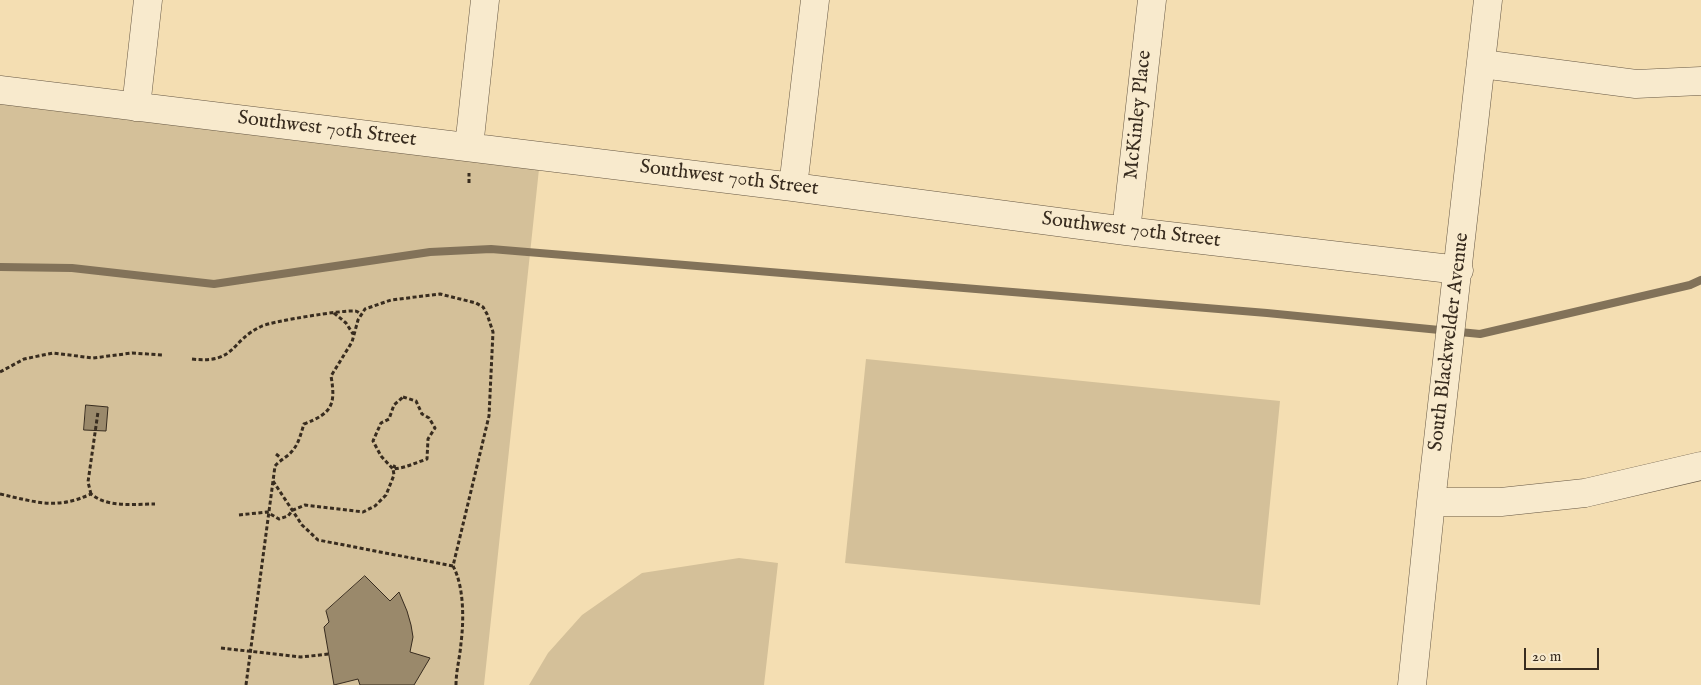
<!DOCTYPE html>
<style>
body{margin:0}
#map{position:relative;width:1701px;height:685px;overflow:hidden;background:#f4deb2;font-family:"IM FELL English",serif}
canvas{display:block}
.scale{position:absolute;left:1524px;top:648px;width:75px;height:22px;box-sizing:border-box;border:2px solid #382c1f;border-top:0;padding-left:6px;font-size:15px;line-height:18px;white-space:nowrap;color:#382c1f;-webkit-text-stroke:4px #f8eacd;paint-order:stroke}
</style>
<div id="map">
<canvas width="1701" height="685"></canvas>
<div class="scale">20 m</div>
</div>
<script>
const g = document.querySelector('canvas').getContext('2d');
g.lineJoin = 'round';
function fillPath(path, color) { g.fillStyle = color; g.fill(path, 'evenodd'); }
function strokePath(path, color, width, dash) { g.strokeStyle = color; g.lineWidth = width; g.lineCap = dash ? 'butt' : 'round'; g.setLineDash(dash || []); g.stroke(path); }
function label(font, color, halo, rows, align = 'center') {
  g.font = font + ' "IM FELL English",serif'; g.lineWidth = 4.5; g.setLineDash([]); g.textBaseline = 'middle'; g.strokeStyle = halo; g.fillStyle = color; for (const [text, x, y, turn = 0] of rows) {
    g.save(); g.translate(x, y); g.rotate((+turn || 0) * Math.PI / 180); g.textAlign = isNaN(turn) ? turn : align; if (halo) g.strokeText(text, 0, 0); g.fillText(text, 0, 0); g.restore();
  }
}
fillPath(new Path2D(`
 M0,99L539,169L484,685H0Z
 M866,359L1280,401L1260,605L845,563Z
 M739,558L778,563L764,685H529L548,653L582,615L642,573Z`), '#d4c099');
strokePath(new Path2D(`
 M0,267L72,268L214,284L430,252L491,249L1267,313L1480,334L1690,285L1701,280`), '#827259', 8);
const building = new Path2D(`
 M86,405L108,407L106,431L84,430Z
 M365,576L390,601L399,592L407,611L411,625L413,637L410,652L430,658L414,685H360L358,679L334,685L324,627L329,622L326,611Z`);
fillPath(building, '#9a896b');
strokePath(building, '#382c1f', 1);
const minor = new Path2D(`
 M1482,64L1636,84L1701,81
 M0,90L793,187L1126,231L1459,270
 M136,107L148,0
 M469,147L485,0
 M793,187L815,0
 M1126,231L1152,0
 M1431,502H1501L1585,493L1701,466
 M1412,685L1431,502L1488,0`);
strokePath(minor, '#675844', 29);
strokePath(new Path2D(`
 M469,183V173
 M334,313L346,323L353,334
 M192,359C237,364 229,341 262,326C274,321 342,310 355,311C357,311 359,313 361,314
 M0,372L24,359L53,353L93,358L132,353L162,355
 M403,397L416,401L422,414L429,418L435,428L428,439L427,459C415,463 405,468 393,469L381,456L373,441L381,423L389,419L394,405Z
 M276,454L281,458
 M273,481L302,525L318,540L453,566
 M0,494C36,502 56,510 91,494C108,508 133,504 155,504
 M91,494L88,482L98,412
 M239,515L267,512L279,519L288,516L293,510L305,505L363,512L375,506L386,495L394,475L393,469L395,465
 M221,648L301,657L329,654
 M246,685L275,466C280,460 289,456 293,450C299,443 301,433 304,424C332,413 336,405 331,376L352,342L358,320L365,309L391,300L440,294L476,303L483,307L487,314L493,332L489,416L453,566C464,586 464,620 461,643C460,657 456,671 456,685`), '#382c1f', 3, [4, 2.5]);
strokePath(minor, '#f8eacd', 28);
label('20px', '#382c1f', '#f8eacd', [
 ["McKinley Place",1139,115,-84],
 ["Southwest 70th Street",327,130,7],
 ["Southwest 70th Street",729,179,7],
 ["Southwest 70th Street",1131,231,7],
 ["South Blackwelder Avenue",1450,342,-83]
]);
</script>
